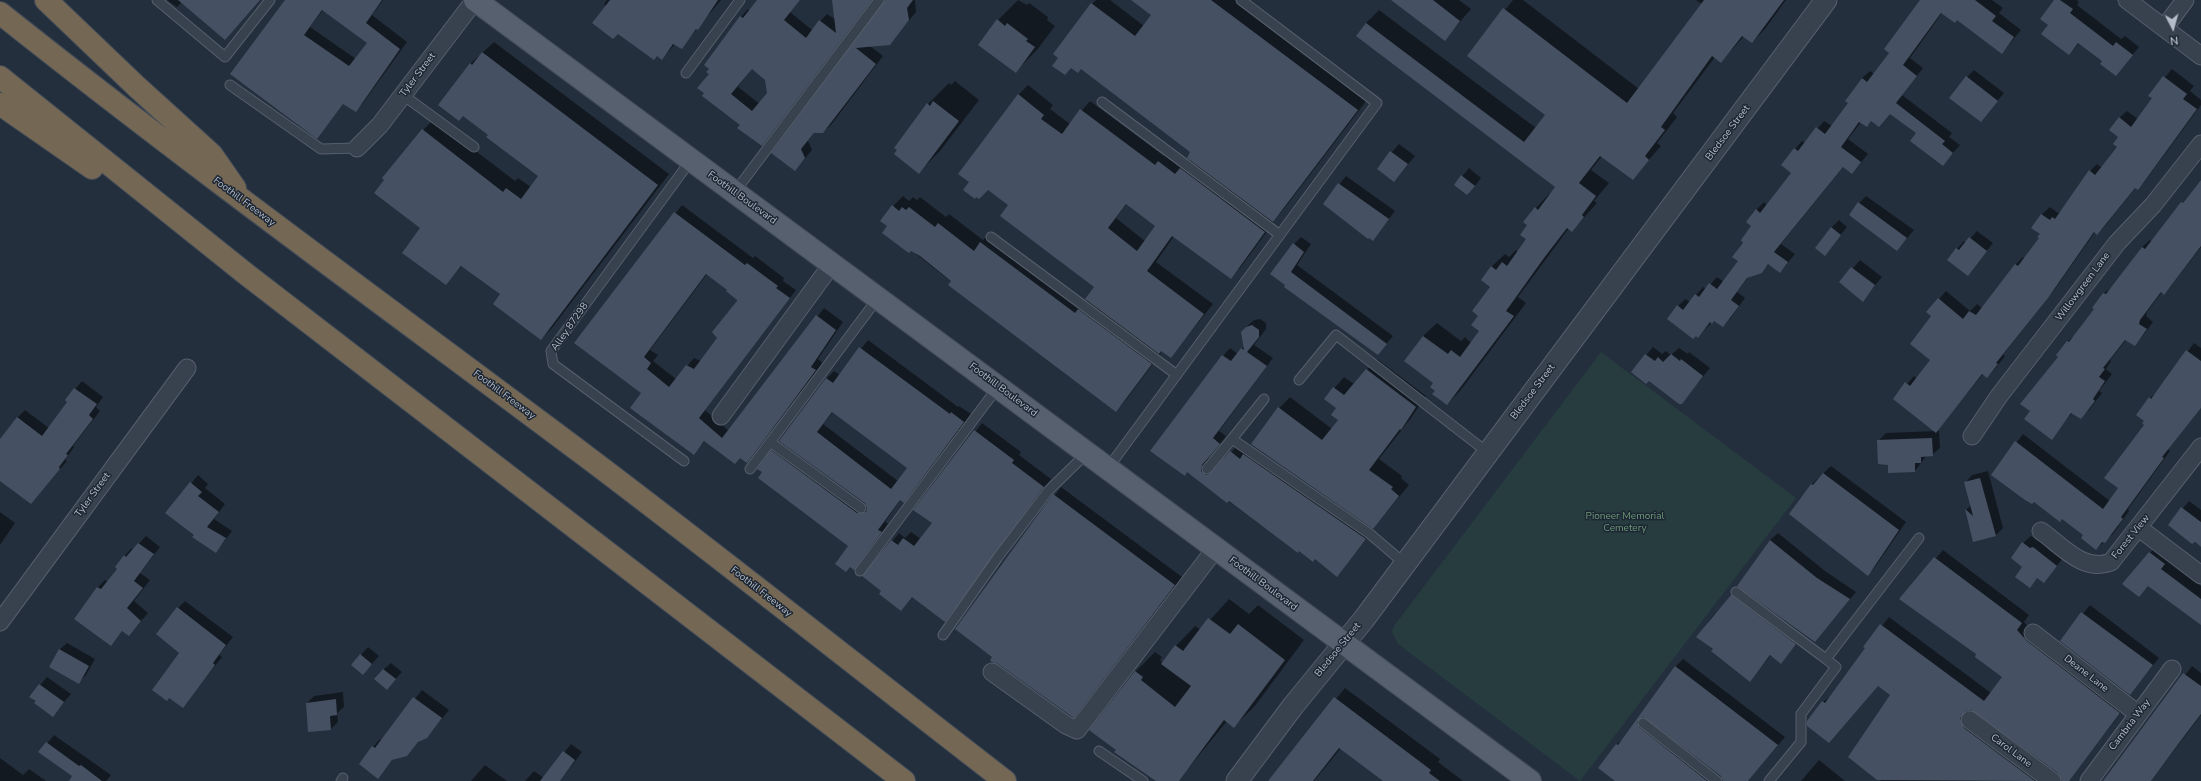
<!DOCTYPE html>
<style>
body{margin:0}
#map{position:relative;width:2201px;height:781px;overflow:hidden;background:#242f3e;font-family:"Nunito Sans",sans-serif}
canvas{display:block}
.north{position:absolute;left:2153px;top:8px;width:40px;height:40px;-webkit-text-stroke:3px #1d2633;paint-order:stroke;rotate:174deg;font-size:11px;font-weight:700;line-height:16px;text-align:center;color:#b4bcc9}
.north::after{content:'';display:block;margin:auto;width:14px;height:18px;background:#b4bcc9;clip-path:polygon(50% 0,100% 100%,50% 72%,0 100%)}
</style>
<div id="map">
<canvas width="2201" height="781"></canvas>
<div class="north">N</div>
</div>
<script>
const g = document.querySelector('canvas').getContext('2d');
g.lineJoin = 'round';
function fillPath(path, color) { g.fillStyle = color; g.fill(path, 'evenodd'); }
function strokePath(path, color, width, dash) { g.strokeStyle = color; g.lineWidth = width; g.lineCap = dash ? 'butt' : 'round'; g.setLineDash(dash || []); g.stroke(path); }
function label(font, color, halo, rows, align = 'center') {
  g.font = font + ' "Nunito Sans",sans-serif'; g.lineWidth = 3; g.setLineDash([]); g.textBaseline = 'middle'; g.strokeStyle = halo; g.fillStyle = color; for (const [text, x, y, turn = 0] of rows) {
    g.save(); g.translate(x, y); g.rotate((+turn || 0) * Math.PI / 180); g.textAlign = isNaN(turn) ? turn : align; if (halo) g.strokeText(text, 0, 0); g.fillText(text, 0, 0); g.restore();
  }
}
fillPath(new Path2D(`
 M1601,352L1796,498L1580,781L1398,644L1392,632L1394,626Z`), '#263c3f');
fillPath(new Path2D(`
 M167,0H259L182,2L177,7Z
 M286,0H383L372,15L407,42L363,103L356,110L344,103L317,137ZM323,10L368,42L356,59L310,27Z
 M607,0H721L682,47L675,44L662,59L604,4Z
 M758,0H800L790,12L812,30L827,14L836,20L833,0H872L762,145L741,124L710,74L741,17L748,9L750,11ZM752,68L772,84L768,93L760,104L738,87Z
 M885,0H915L916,12L889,44L870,46L883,56L831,125L823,132H815L808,141L812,150L795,170L773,153Z
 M1018,0L1027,5L1029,3L1048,17L1047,20L1055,26L1037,50L1016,71L998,20Z
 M1096,0H1110L1144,26L1153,15L1133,0H1235L1367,100L1283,210L1273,221L1274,222L1240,268L1230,278L1174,236L1156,262L1213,304L1171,357L1161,350L1160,352L1161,353L1126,400L1116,411L911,250L889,226L893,206L903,196L909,201L913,197L917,200L920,197L946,217L949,214L983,240L991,232L1086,303L1088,300L1096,287L1010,205L988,189L970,182L1018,95L1028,85L1053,105L1050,109L1070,124L1090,101L1164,156L1168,152L1185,165L1190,159L1192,151L1092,4ZM1127,203L1156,225L1145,241L1116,218Z
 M1397,0H1459L1471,9L1445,39Z
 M1513,0H1523L1639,89L1702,4L1696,0H1786L1765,29L1752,42L1744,36L1721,62L1715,57L1673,113L1677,117L1657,143L1661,146L1632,179L1602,156L1591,170L1609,183L1594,201L1597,203L1572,231L1569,228L1518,297L1526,303L1460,391L1447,404L1436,391L1423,336L1437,323L1461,341L1465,337L1471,343L1480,331V316L1491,287V267L1505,254L1509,257L1516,250L1518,252L1528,239V225L1536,208L1549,194L1550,196L1557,186L1366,23L1379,10L1536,128L1547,114L1468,56Z
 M1922,0H1992L2003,8L1999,13L2021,30L2002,53L1957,19L1942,13L1910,58L1923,68L1902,95L1952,133L1949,137L1960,145L1943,165L1917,133L1890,113L1872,120L1867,126L1861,122L1848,139L1868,154L1852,173L1844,166L1781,244L1795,254L1780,272L1769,264L1761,272L1749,276L1737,292L1745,298L1730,319L1723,326L1714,320L1698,337L1678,306L1685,299L1690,302L1703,287L1706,289L1717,277L1724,282L1739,261L1745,242L1753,226L1756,210L1764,202L1767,205L1792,173L1795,149L1802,141L1805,143L1824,121L1832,126L1849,102L1846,100L1862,78L1870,71L1874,74L1890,52Z
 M2055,0H2077L2079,2L2077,5L2121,39L2125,36L2139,47L2116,75L2104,60L2080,42L2069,54L2050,25Z
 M494,42L669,174L552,328L541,339L502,294L462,266L446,284L421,228L423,130L434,119L515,181L518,178L531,187L539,176L490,135L470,64Z
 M2172,69L2194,86L2190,91L2201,100V105L2145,181L2138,189L2136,187L2105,226L2097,234L2095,232L2055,289L2003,355L2005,356L1994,370L1987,377L1983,374L1936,431H1939L1940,448L1932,455H1927L1915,471L1889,464L1878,441L1886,433L1936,431L1895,398L1914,376L1917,378L1931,360L1932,316L1939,299L1946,291L1970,311L1977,304L1982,308L2015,265L2023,257L2024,259L2040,238L2041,234L2032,228L2042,214L2050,207L2058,213L2062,211L2090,171L2097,164L2102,168L2118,147L2119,118L2127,111L2138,119L2154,98L2150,95Z
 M1974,70L2004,93L1981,121L1967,77Z
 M955,81L979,100L940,151L919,172L928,104L949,83L951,85Z
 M1399,144L1415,156L1394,181L1378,168Z
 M1469,168L1481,178L1474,187L1455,185Z
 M1346,176L1395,211L1373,239L1324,204Z
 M2201,180V247L2171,286L2164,294L2162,292L2147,312L2146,316L2153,322L2142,337L2134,345L2126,340L2110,360L2111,361L2106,369L2112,374L2099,391L2102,393L2089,410L2081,417L2072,413L2052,438L2031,411L2068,341L2076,335L2096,309L2104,293L2113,287L2142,247L2150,240L2152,242Z
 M1866,196L1914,230L1897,250L1859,203Z
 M682,205L753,258L755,256L784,278L783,281L796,290L705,410L729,431L824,308L843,322L818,359L823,363L747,461L705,441L693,454L643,393L575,343ZM707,274L739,300L718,338L701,361L694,358L676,379L653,361L658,355L650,350Z
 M1839,220L1847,227L1825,254L1831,228Z
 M1977,231L1993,243L1968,274L1957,249L1964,241L1966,243Z
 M1301,237L1311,244L1297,265L1393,336L1378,354L1286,287L1294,244Z
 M1860,260L1882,277L1863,300L1841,282Z
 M1260,319L1266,323V329L1254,345L1273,358L1219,431L1226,436L1209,457L1208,464L1213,468L1218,467L1238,445L1373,531L1337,575L1315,558L1300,550L1298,552L1187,471L1151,451L1223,356L1230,348L1238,354L1244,346L1246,327L1254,320Z
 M868,340L958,407L959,406L971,414L911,494L904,501L901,499L885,522L888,524L854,569L850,546L763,472L772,451L780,444L868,508L865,502L780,441L827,378L834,371L840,375ZM833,412L908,468L898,481L823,424Z
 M2194,343L2201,348V408L2168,449L2170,451L2128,509L2129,511L2113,534L2096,549L2085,534L2063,518L1992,475L2023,434L2110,501L2119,488L2145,425L2150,398L2158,391Z
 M1653,347L1662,354L1666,351L1671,355L1679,348L1688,354L1689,352L1710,368L1681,403L1649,380L1632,372Z
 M1377,359L1426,396L1411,418L1379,459L1402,476L1401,478L1409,485L1373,528L1279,408L1290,397L1332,429L1339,419L1337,408L1325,399L1344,377L1354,384Z
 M82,381L103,397L96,407L100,411L73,446L74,447L65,460L67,461L38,495L0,479V441L17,418L25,410L49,428L68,402L66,400Z
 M982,423L1021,452L1019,455L1051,479L945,620L913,596L901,609L883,590L864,576L899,533L905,538L911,532L921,539L933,523L915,510Z
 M1831,466L1906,522L1875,567L1868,574L1791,513L1812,484Z
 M1988,471L2003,528L1996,535L1974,541L1966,510L1971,505L1965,483L1972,475Z
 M198,475L208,484L205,488L225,504L214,519L232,531L216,552L167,513Z
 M1061,487L1182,577L1074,716L956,629Z
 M2189,501L2201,510V547L2170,524Z
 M0,512L15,523L0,545Z
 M1778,533L1825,571L1856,592L1815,641L1743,589L1742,591L1802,636L1781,662L1771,655L1750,681L1698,637L1711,618L1740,587L1739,586L1770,540Z
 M146,536L160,547L140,573L150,580L134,601L148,613L129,635L123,630L111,645L75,618L98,587L105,580L108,582L118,568L124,556L132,548L133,550Z
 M2031,536L2038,541H2041L2063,558L2044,582L2038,577L2029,586L2024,566L2023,543Z
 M2157,545L2171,556L2168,561L2201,586V624L2149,585L2139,596L2150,553Z
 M1943,550L2029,615L2024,622L2034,633L2127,705L2068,781H2062L2059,772L1971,709L1967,711L1971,720L2053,781H1881L1850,757L1891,695L1878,685L1829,742L1823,702L1832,695L1867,648L1865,647L1889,617L1991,693L2003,676L1978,654L1901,599Z
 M1229,599L1249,614L1258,605L1304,640L1254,707L1234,726L1227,721L1178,781H1156L1136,671L1155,652L1162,657L1160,660L1163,663L1176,646L1195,626L1201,630Z
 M185,601L233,637L219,655L222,657L183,706L169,697L181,653L178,608Z
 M2090,605L2159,658L2130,694L2061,641Z
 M67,643L95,659L86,675L79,682L59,650Z
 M368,647L379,656L370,666L361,655Z
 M1683,659L1785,737L1748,781H1618L1617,744L1625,737L1676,666ZM1669,735L1722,776L1724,780L1668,737Z
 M391,663L402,672L387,688L383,670Z
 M2192,666L2201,673V715L2151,781H2104Z
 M47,677L71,694L53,715L31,696Z
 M1345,688L1440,759L1438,762L1463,781H1385L1341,748L1314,781H1269Z
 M422,690L449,710L427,737L420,740L407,755L394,758L378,777L373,747L380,739L382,741Z
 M343,692L344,707L337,713L338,722L331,729L307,703L314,696Z
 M54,735L111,775L106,781H74V776L40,752Z
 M571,744L582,752L560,781H525L534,771L544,778Z
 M0,756V758L23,775L29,769L46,781H0Z
 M1819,760L1845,781H1801Z
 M485,765L507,781H471Z`), '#0007');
fillPath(new Path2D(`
 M178,0H260L225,40Z
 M285,0H382L366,23L400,49L356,112L343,104L317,139L230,74ZM322,10L367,43L349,66L304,35Z
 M610,0H718L698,30L696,29L682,49L673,44L662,60L657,56L654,60L618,34L613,39L592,23Z
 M757,0H800L784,20L806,38L819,20L836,33L832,0H872L762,146L737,128L740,125L702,96L704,93L697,88L709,74L706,72L709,69L704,65L740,16L743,18ZM752,69L765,80L767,93L752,111L731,94Z
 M885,0H913L907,8L909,20L890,45L856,48L876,64L823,133H814L801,149L805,158L795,171L771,153Z
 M1131,0H1211L1358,110L1273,222L1187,158L1190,152L1081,69L1078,73L1071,68L1065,75L1052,66L1058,58L1053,54L1091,3L1135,36L1151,15Z
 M1391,0H1433L1460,21L1445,41Z
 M1704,0H1784L1752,43L1742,36L1721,63L1712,56L1661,127L1665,130L1645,156L1649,160L1633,180L1600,156L1579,183L1596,196L1582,215L1584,217L1572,232L1567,228L1544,258L1506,311L1514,316L1447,405L1432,394L1435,391L1430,387L1433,383L1404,361L1423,336L1448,354L1451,350L1460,357L1479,331L1471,325L1478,316L1472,311L1490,287L1481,280L1491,266L1496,270L1502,262L1507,266L1526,239L1520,235L1527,225L1523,222L1535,207L1538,210L1555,187L1356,36L1366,23L1524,142L1545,115L1467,56L1503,8L1627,103Z
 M1920,0H1975L1996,16L1992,21L2014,37L2002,54L1957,20L1955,23L1941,13L1903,65L1917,76L1896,103L1945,141L1942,144L1953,153L1943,166L1910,141L1916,133L1890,114L1879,127L1871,121L1867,127L1859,122L1841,147L1861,162L1852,174L1843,167L1774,252L1788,262L1780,273L1768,264L1762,273L1747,278L1731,300L1739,306L1723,327L1714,321L1712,324L1710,322L1698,338L1696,336L1693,339L1667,319L1677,305L1683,310L1695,294L1699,297L1709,283L1717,289L1738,261L1732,257L1743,243L1741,240L1751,226L1746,222L1756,209L1760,213L1791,173L1781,165L1794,148L1798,151L1816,127L1825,134L1848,103L1845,101L1862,78L1867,82L1889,53L1884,49Z
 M2054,0H2060L2073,9L2070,13L2113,46L2116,42L2133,55L2116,76L2100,64L2102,61L2078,43L2069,55L2041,34L2048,25L2040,19Z
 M997,19L1005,26L1007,23L1028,39L1026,41L1035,47L1016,73L978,45Z
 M482,52L658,185L541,340L493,304L500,294L461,266L446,285L402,253L420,228L374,193L384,180L382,178L422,129L503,192L506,188L521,199L538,176L486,137L488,135L463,116L459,121L438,105L470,63L472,65Z
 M1966,76L1998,101L1981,122L1949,98Z
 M2163,76L2187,94L2183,99L2197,109L2138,190L2135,188L2097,235L2094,232L2048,298L1996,363L1998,364L1987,378L1982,374L1936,433L1893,399L1905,382L1910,386L1930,360L1910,344L1931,316L1926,312L1938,298L1963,319L1969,311L1976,315L2015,264L2018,266L2039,238L2037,237L2040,234L2031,228L2041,214L2050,220L2052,217L2055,219L2089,170L2095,175L2117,147L2113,144L2118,137L2109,130L2119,117L2131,127L2152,98L2148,96Z
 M1018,94L1044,115L1041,119L1062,134L1080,109L1155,165L1158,161L1175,174L1180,168L1265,232L1231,279L1172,236L1147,271L1204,314L1171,358L1161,351L1159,354L1085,299L1094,287L1000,216L1008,205L988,190L979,199L976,197L975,199L963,190L969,182L958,174ZM1126,204L1155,226L1137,251L1108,228Z
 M933,101L959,121L919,174L894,154L897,150L894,148L927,103L930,106Z
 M1390,151L1408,164L1394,182L1377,169Z
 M1461,175L1475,186L1467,195L1454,185Z
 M2201,180V246L2164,295L2161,292L2140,320L2139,324L2147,329L2135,346L2125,340L2103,368L2105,369L2099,377L2105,381L2093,399L2095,401L2081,419L2071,413L2052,440L2024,419L2030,411L2020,404L2058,357L2056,355L2067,341L2069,342L2094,309L2092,308L2103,293L2106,294L2142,247L2145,249L2181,202L2183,203Z
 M1338,183L1389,219L1373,241L1369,238L1368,239L1323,204Z
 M1858,202L1907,238L1897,251L1849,215Z
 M892,205L899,211L902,207L906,210L909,207L935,227L938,223L974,251L980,242L1075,313L1078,309L1152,364L1116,412L948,285L951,281L920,256L911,251L909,253L906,251L882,233L887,226L880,221Z
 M674,212L745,265L747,263L778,286L776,288L790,298L699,418L722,438L816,315L836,330L811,367L816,370L747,463L740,458L735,464L704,441L694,455L630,408L641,393L574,343ZM706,274L727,290L726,291L737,300V301L712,332L717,338L694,369L686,365L669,387L647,369L651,363L644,357Z
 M1831,227L1841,235L1825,256L1815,248Z
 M1969,237L1987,251L1968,276L1947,260L1956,248L1959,250Z
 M1293,243L1304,252L1291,272L1387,344L1378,355L1284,287L1285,285L1270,274Z
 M1851,267L1875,285L1863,302L1839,282Z
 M1252,325L1259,330V337L1247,352L1267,366L1213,438L1220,444L1202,465L1201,471L1206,475L1209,474L1230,451L1240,459L1243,454L1366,539L1337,577L1315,559L1313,562L1299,551L1298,553L1229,501L1227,503L1187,472L1185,476L1150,451L1222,355L1231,361L1241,348L1244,350L1241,332L1246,327Z
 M859,347L950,414L951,412L964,422L904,503L900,500L878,530L882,532L854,570L850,567L846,572L835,564L848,546L758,478L762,472L757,469L771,450L857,513L866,512L867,508L865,503L779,441L826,378L833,383ZM832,412L907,468L891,489L817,432Z
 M2186,350L2201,361V408L2162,457L2164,458L2121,517L2123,519L2116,528L2105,543L2102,542L2096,550L2081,538L2083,535L2062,519L2060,522L2034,502L2032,504L2025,500L1991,475L2015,441L2103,509L2118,488L2104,478L2144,425L2142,423L2144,421L2136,415L2149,397L2151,399Z
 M1645,354L1655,361L1658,357L1663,362L1671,354L1680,361L1681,359L1703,376L1682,404H1679L1649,381L1646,384L1631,372Z
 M1366,369L1416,407L1401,430L1400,429L1369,470L1393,487L1391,489L1399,496L1373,529L1251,444L1278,407L1322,440L1338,420L1331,415L1336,408L1324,399L1333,387L1344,395Z
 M74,388L97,404L89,415L93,419L66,454L68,455L59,467L60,469L31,504L0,481V439L17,417L42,436L67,402L65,400Z
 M974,430L1014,460L1012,463L1044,487L945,622L912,597L901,611L879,594L881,591L862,576L891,540L898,545L903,538L914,546L932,523L913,510Z
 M1932,438L1933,456L1921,457V463H1915V472L1888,473V465L1878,464L1877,440Z
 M1823,473L1899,530L1868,576L1789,514L1811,484L1813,485Z
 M1980,478L1996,536L1973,542L1965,509L1973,516L1964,482Z
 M190,482L202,492L198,496L219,512L207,527L226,538L216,553L192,537L194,535L165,513Z
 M1053,494L1175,585L1074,718L998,664L992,662L990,660L992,657L955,629Z
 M2181,507L2201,522V547L2195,542L2192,544L2168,525Z
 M1770,540L1817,578L1850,599L1815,642L1737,586Z
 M2022,542L2030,548L2033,547L2057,566L2044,583L2037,578L2030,588L2015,577L2022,567L2011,558Z
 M138,543L154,554L134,581L143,588L127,608L141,621L129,636L122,631L111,646L74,619L97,587L101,589L117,569L115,567L124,555L126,557Z
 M2149,552L2165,564L2161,569L2201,599V625L2148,586L2139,597L2122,584Z
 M1934,557L2022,623L2017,630L2027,641L2120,713L2069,781H2062L2058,773L1971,710L1966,711L1960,718L1964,728L2035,781L1877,780L1848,757L1890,695L1878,686L1829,743L1807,726V721L1822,701L1825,703L1865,648L1863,647L1880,624L1984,701L2002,677L1975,657L1976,654L1899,599Z
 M1731,595L1796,644L1781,664L1770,655L1750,682L1711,651L1713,649L1696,637Z
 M177,607L226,645L213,663L215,665L183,708L169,698L167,701L152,690L179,653L156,634Z
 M2081,612L2153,665L2130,695L2060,641Z
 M1208,618L1230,634L1238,624L1285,660L1234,728L1224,720L1179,781H1156L1114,752L1116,750L1089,730L1135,671L1143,677L1141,680L1175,707L1191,686L1161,664L1175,645L1183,651Z
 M59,649L89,666L79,684L49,667Z
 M360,654L372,664L363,675L351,665Z
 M1675,666L1778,745L1748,781H1723L1721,776L1643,717L1637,722L1639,727L1707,781H1615L1598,768L1616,744L1618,745Z
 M383,669L396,679L387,690L374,679Z
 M2183,673L2201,686V714L2182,739L2151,781H2103Z
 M39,684L64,702L53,717L34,703L36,701L29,697Z
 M413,697L442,718L427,738L418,742L407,756L392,760L378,779L359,764L372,746L375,748Z
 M1334,697L1431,770L1429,773L1440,781H1383L1339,748L1313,781H1268Z
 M336,699L337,715L330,716L331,730L308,732L306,703Z
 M46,742L79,766L81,765L102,781H69L72,776L38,752Z
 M563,751L575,760L560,781H540Z`), '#455162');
const service = new Path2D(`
 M157,0L225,57L270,0
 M686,73L740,0
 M230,85L321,149L357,148
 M403,95L474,147
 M1102,102L1280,235
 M734,193L879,0
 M991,237L1177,375
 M1299,380L1336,335L1487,452
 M1232,439L1264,399
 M770,442L861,508
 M684,461L553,364L551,351L691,160
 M1108,468L1377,103L1241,0
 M750,469L878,298
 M1207,469L1232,439L1370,534L1404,563
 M860,571L998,387
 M1736,592L1826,659
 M943,635L998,557L1049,490L1087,453
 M1643,723L1717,781
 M1099,751L1143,781
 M341,781L343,778
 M1769,781L1801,742V714L1836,667L1826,659L1919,538`);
const minor = new Path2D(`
 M2127,0L2201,56
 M2165,27L2185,0
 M357,148L380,125L475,0
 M721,416L832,264
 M1972,436L1999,396L2117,243L2153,205L2201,144
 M2139,528L2201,575
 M2041,531C2062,546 2084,573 2111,562L2201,447
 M0,622L187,368
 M2033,633L2138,714
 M992,672L1066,725L1077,730L1216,548
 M1970,720L2052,781
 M2089,781L2172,669`);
const tertiary = new Path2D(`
 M1237,781L1293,706L1364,619L1826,0`);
const primary = new Path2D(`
 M475,0L1530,781`);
const motorway = new Path2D(`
 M46,0L137,87L212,155L235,188
 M0,13C191,165 388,308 583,454C725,561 864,672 1005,781
 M0,77L246,274L904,781
 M0,104L92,168`);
strokePath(service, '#565f6c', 11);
strokePath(minor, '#565f6c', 19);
strokePath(tertiary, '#565f6c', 23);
strokePath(primary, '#414a57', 24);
strokePath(motorway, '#434c59', 24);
strokePath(service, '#38414e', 9);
strokePath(minor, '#38414e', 17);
strokePath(tertiary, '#38414e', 21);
strokePath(primary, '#56606e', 22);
strokePath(motorway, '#746855', 22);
label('10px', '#b4bcc9', '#1d2633', [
 ["Tyler Street",418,75,-53],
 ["Bledsoe Street",1728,133,-53],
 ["Foothill Boulevard",742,198,36],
 ["Foothill Freeway",244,202,37],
 ["Willowgreen Lane",2083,287,-53],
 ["Alley 87298",570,327,-55],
 ["Foothill Boulevard",1003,390,37],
 ["Bledsoe Street",1533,392,-53],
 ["Foothill Freeway",504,395,37],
 ["Tyler Street",93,495,-54],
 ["Forest View",2131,537,-51],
 ["Foothill Boulevard",1263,584,37],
 ["Foothill Freeway",761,592,38],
 ["Bledsoe Street",1338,650,-51],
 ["Deane Lane",2086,674,38],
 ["Cambria Way",2130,725,-53],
 ["Carol Lane",2011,751,37]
]);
label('10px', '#6b9a76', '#1d2633', [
 ["Pioneer Memorial",1625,517],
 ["Cemetery",1625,529]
]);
</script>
